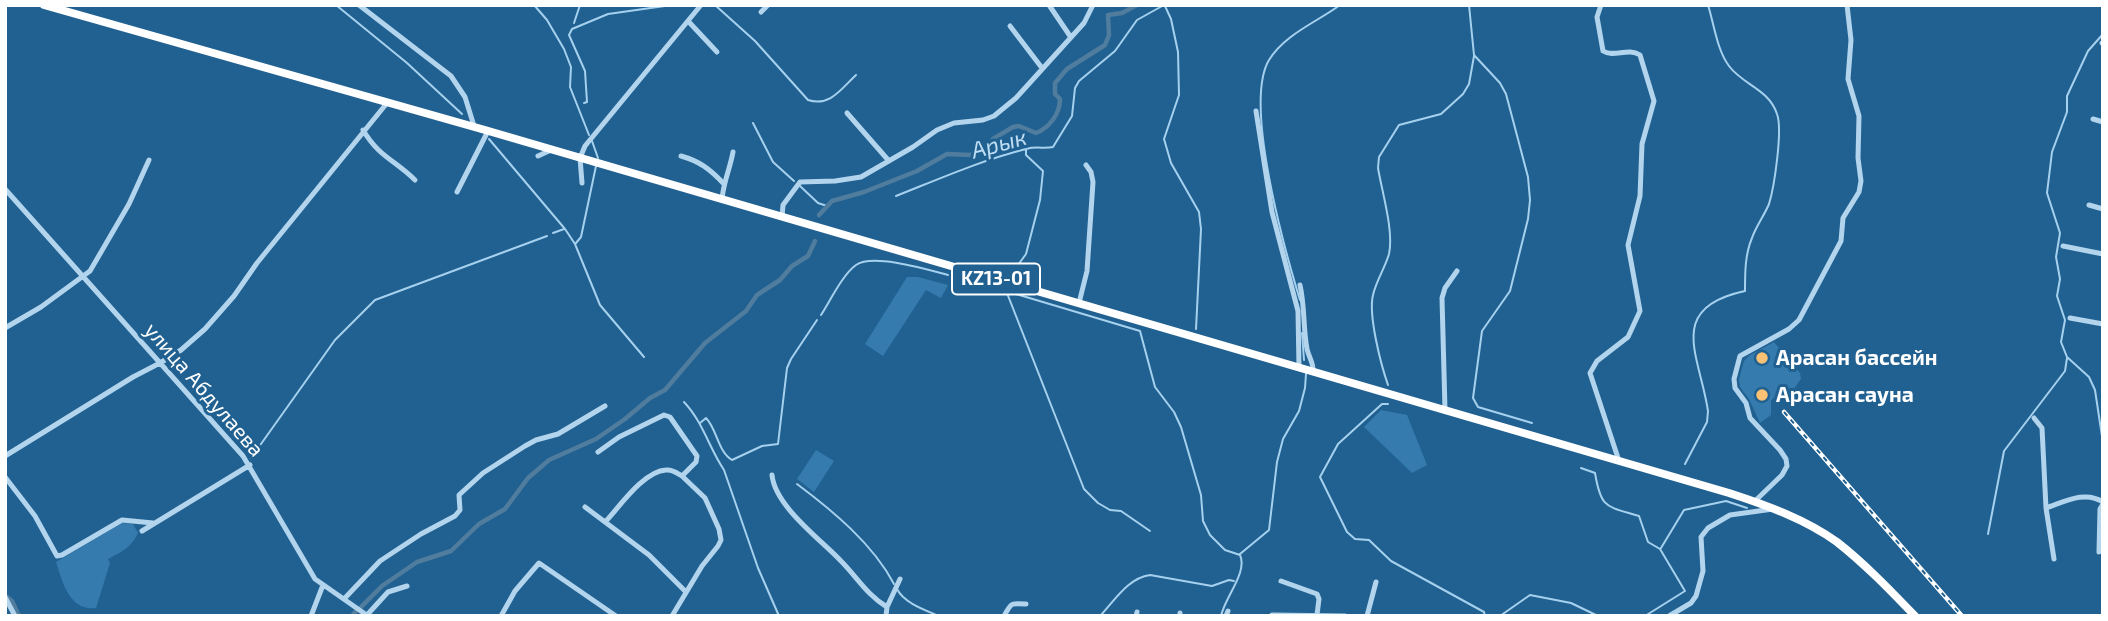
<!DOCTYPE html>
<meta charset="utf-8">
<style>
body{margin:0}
#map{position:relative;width:2108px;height:621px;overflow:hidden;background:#216191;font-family:"Exo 2",sans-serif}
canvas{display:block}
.frame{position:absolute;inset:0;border:7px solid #fff;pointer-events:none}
</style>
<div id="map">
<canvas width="2108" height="621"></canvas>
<div class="frame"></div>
</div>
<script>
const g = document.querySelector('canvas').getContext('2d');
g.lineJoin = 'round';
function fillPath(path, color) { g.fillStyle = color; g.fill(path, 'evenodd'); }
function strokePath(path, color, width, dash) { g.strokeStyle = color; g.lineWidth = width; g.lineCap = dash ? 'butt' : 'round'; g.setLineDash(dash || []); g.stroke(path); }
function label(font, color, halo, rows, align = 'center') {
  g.font = font + ' "Exo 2",sans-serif'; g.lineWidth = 6; g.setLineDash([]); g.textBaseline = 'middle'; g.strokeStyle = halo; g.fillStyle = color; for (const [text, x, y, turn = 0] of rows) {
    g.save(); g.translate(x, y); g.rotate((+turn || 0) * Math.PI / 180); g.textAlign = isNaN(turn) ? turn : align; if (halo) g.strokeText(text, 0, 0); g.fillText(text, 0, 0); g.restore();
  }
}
fillPath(new Path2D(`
 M907,277H918L948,285L941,298L926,290L883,356L865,344Z
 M1774,342L1800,373L1801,379L1790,394L1776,395L1771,401V415L1760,423L1749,399L1740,387L1739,379L1744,361L1750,355Z
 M1381,410L1407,415L1427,465L1412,473L1364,427Z
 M816,450L834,461L814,492L797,479Z
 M122,523L133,524L138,533C132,547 121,552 108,559L110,563L96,608C69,611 63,583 56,562Z`), '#357bae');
strokePath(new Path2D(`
 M336,5L407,63L462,114
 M534,5L547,20L564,49L571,67L570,87L589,135
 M715,5L755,41L808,100C830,107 841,89 856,75
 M1469,5L1474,55L1500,83L1506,94L1528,177L1530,200L1528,219L1510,291L1482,331L1473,398L1478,407L1532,423
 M1165,6L1171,19L1178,52L1179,95L1164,139L1171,163L1199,212L1201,229L1196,329
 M574,23L580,5
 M2103,34L2088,51L2067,96V112L2052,152L2047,193L2060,233L2056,257L2060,279L2057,296L2065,320L2061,342L2067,357L2089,377L2095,390L2103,443
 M584,103L587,102L585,71L569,35L572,29L608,14L672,5
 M753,123L773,162L794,181
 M489,139L565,229L575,244L600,305L644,357
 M592,141L598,158
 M800,186L818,203L827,206
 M896,196C939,179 982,160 1026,149C1036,146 1044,149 1053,147L1072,116L1075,88L1079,81L1115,51L1137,20L1164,5
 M553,233L564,229
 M576,243L581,237L596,166
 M1010,276L1026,254L1040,200L1043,171L1026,155V150
 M1005,288L1084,489L1098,503L1110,510L1121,511L1150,531
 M1006,291L1140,331L1155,387L1174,412L1181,427L1201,495L1203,521L1210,535L1225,550L1240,555C1248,572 1225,597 1221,616
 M1300,300C1285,251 1243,103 1269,60C1285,34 1317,22 1340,5
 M821,315C830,301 843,274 856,265C873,253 929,270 948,275
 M1302,333L1304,360
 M1388,385C1381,365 1368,315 1373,295C1376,281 1385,268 1389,254C1394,231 1382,192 1378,168L1379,157L1399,125L1441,114L1463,94L1469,84L1474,56
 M684,402C703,422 709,448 724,470L758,568L779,616
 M1388,404H1382L1338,444L1320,477L1347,532L1355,539L1369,540L1391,561L1484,612L1485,616
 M700,423L706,418C717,429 718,452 732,460L762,446L778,444L787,368L791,359L817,320
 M251,458L335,340L375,300L547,236
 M1685,464L1707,422L1708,411C1700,356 1665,308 1745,291C1745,273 1745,254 1752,238C1756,226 1764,216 1769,204C1774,188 1783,130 1777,114C1769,89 1743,85 1729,66C1717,50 1714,24 1708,5
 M1581,468L1595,473C1601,509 1606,506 1639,516L1648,542L1660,549L1685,591L1645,616
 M797,484C833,511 873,544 894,584
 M1988,534L2004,451L2065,371L2067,358
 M1661,548L1684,510L1726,501L1747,508
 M1240,554L1269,530L1277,462L1283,439L1299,411L1305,388L1306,374
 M897,589C904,603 925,610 939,616
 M1100,616C1115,600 1128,578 1150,575L1212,586L1229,580L1234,581
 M1500,616L1530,595L1571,603L1598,616`), '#a6d1ee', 2);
strokePath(new Path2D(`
 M819,215L832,201L864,192L917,171L947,154L970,155L982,152L989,148L993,139L1013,127L1019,126L1036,133C1049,128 1060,114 1060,99L1055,94V83L1067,69L1105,45L1109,35L1108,15L1122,13L1137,5
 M6,596L12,601L19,616
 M361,607L382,586L417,562L451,551L479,524L505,509L528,478L549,460L596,439L625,419L650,398L665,390L705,343L746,311L757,295L780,280L792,266L808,256L815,241
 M352,616L356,611`), '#507c9d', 4.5);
strokePath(new Path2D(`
 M359,5L451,76L465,97L474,126
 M1049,5L1070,36
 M1601,5L1597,17L1603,51C1614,58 1628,47 1640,55L1654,101L1642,144L1640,196L1628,245L1640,311L1628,337L1597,361L1590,373L1619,461
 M761,12L768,5
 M688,21L717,52
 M1010,26L1042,68
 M2102,43H2103
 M1256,111L1272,212L1298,311L1299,368
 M847,113L889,161
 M2093,119L2103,122
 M363,130C379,157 395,160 415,180
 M538,156L551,150
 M681,156C699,161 710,169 723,183
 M582,183L580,158L585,146L701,5
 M5,189L243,456L315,579L368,616
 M457,192L488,131
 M722,200C723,183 730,169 733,152
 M2089,205L2103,209
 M782,217L783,205L800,182L835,181L861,177L913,147L937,130L954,123L983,120L994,116L1016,98L1084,23L1093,5
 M2063,246L2103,254
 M1300,285C1305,307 1303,328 1307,349C1309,358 1314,363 1313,372
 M1079,303L1087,271L1093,182L1091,172L1086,165
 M2070,318L2103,324
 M5,328L41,307L90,271L129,204L149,160
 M1445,410L1442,298L1445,288L1457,271
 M2034,418L2042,428L2046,508L2054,559
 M598,452L619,437L664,415L670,417L697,456L696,462L682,476C677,473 672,469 666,470C644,471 620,506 606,521
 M5,456L133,377L160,363L181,350L205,329L234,296L257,263L387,103
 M772,475C775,506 820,539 840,560C857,577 867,595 887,607
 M5,477L35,516L57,556L62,555L122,520L153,523
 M1755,501L1782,475L1787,466L1786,459L1780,450L1750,418L1746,403L1735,388L1734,379L1740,356L1789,329L1799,320L1841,241L1843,218L1859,192L1861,181L1858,158L1859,116L1848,79L1851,40L1847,5
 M585,507L649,555L686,592
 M2046,508C2064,502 2085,490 2103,502
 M142,531L250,465
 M2099,552L2100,509L2103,504
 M1281,581L1317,594L1319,599L1317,615
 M5,597L15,616
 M344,599L380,561L421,534L455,516L460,510L459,495L483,473L525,446L536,440L558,434L605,406
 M1180,613V616
 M367,615L388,592L407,586
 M1272,615L1345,616
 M311,616L323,585
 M501,616L515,591L539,563L616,616
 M672,616L702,566L718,546L721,540L719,529L705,498L682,476
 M886,616L887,607L900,579
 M1004,616C1012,603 1009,603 1026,604
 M1136,616L1137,612
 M1226,616L1228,611
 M1367,616L1376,582
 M1669,616L1691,603L1696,596L1703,571L1701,537L1708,528L1730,515L1773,509`), '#b2d4ed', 5);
strokePath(new Path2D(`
 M44,5L485,130L1729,493C1766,505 1805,519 1837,542C1865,564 1890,590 1915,616`), '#fff', 8);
const rail = new Path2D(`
 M1784,412L1962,616`);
strokePath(rail, '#fff', 4.5);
strokePath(rail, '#216191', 2, [5]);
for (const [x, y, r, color] of [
 [1762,358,7,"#f9c174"],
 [1762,395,7,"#f9c174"]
]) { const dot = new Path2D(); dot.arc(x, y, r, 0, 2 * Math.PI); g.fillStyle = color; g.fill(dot); strokePath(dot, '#216191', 2.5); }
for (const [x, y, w] of [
 [996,279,88]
]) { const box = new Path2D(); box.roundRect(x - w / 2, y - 15.5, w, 31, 5); g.fillStyle = '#216191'; g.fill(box); strokePath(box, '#fff', 2); }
label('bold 19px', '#fff', null, [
 ["KZ13-01",996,279]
]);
label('bold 21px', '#fff', '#216191', [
 ["Арасан бассейн",1776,358],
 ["Арасан сауна",1776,395]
], 'left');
label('21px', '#fff', '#216191', [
 ["улица Абдулаева",204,390,49]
]);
label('italic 23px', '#bfdef4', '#216191', [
 ["Арык",999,144,-15]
]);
</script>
